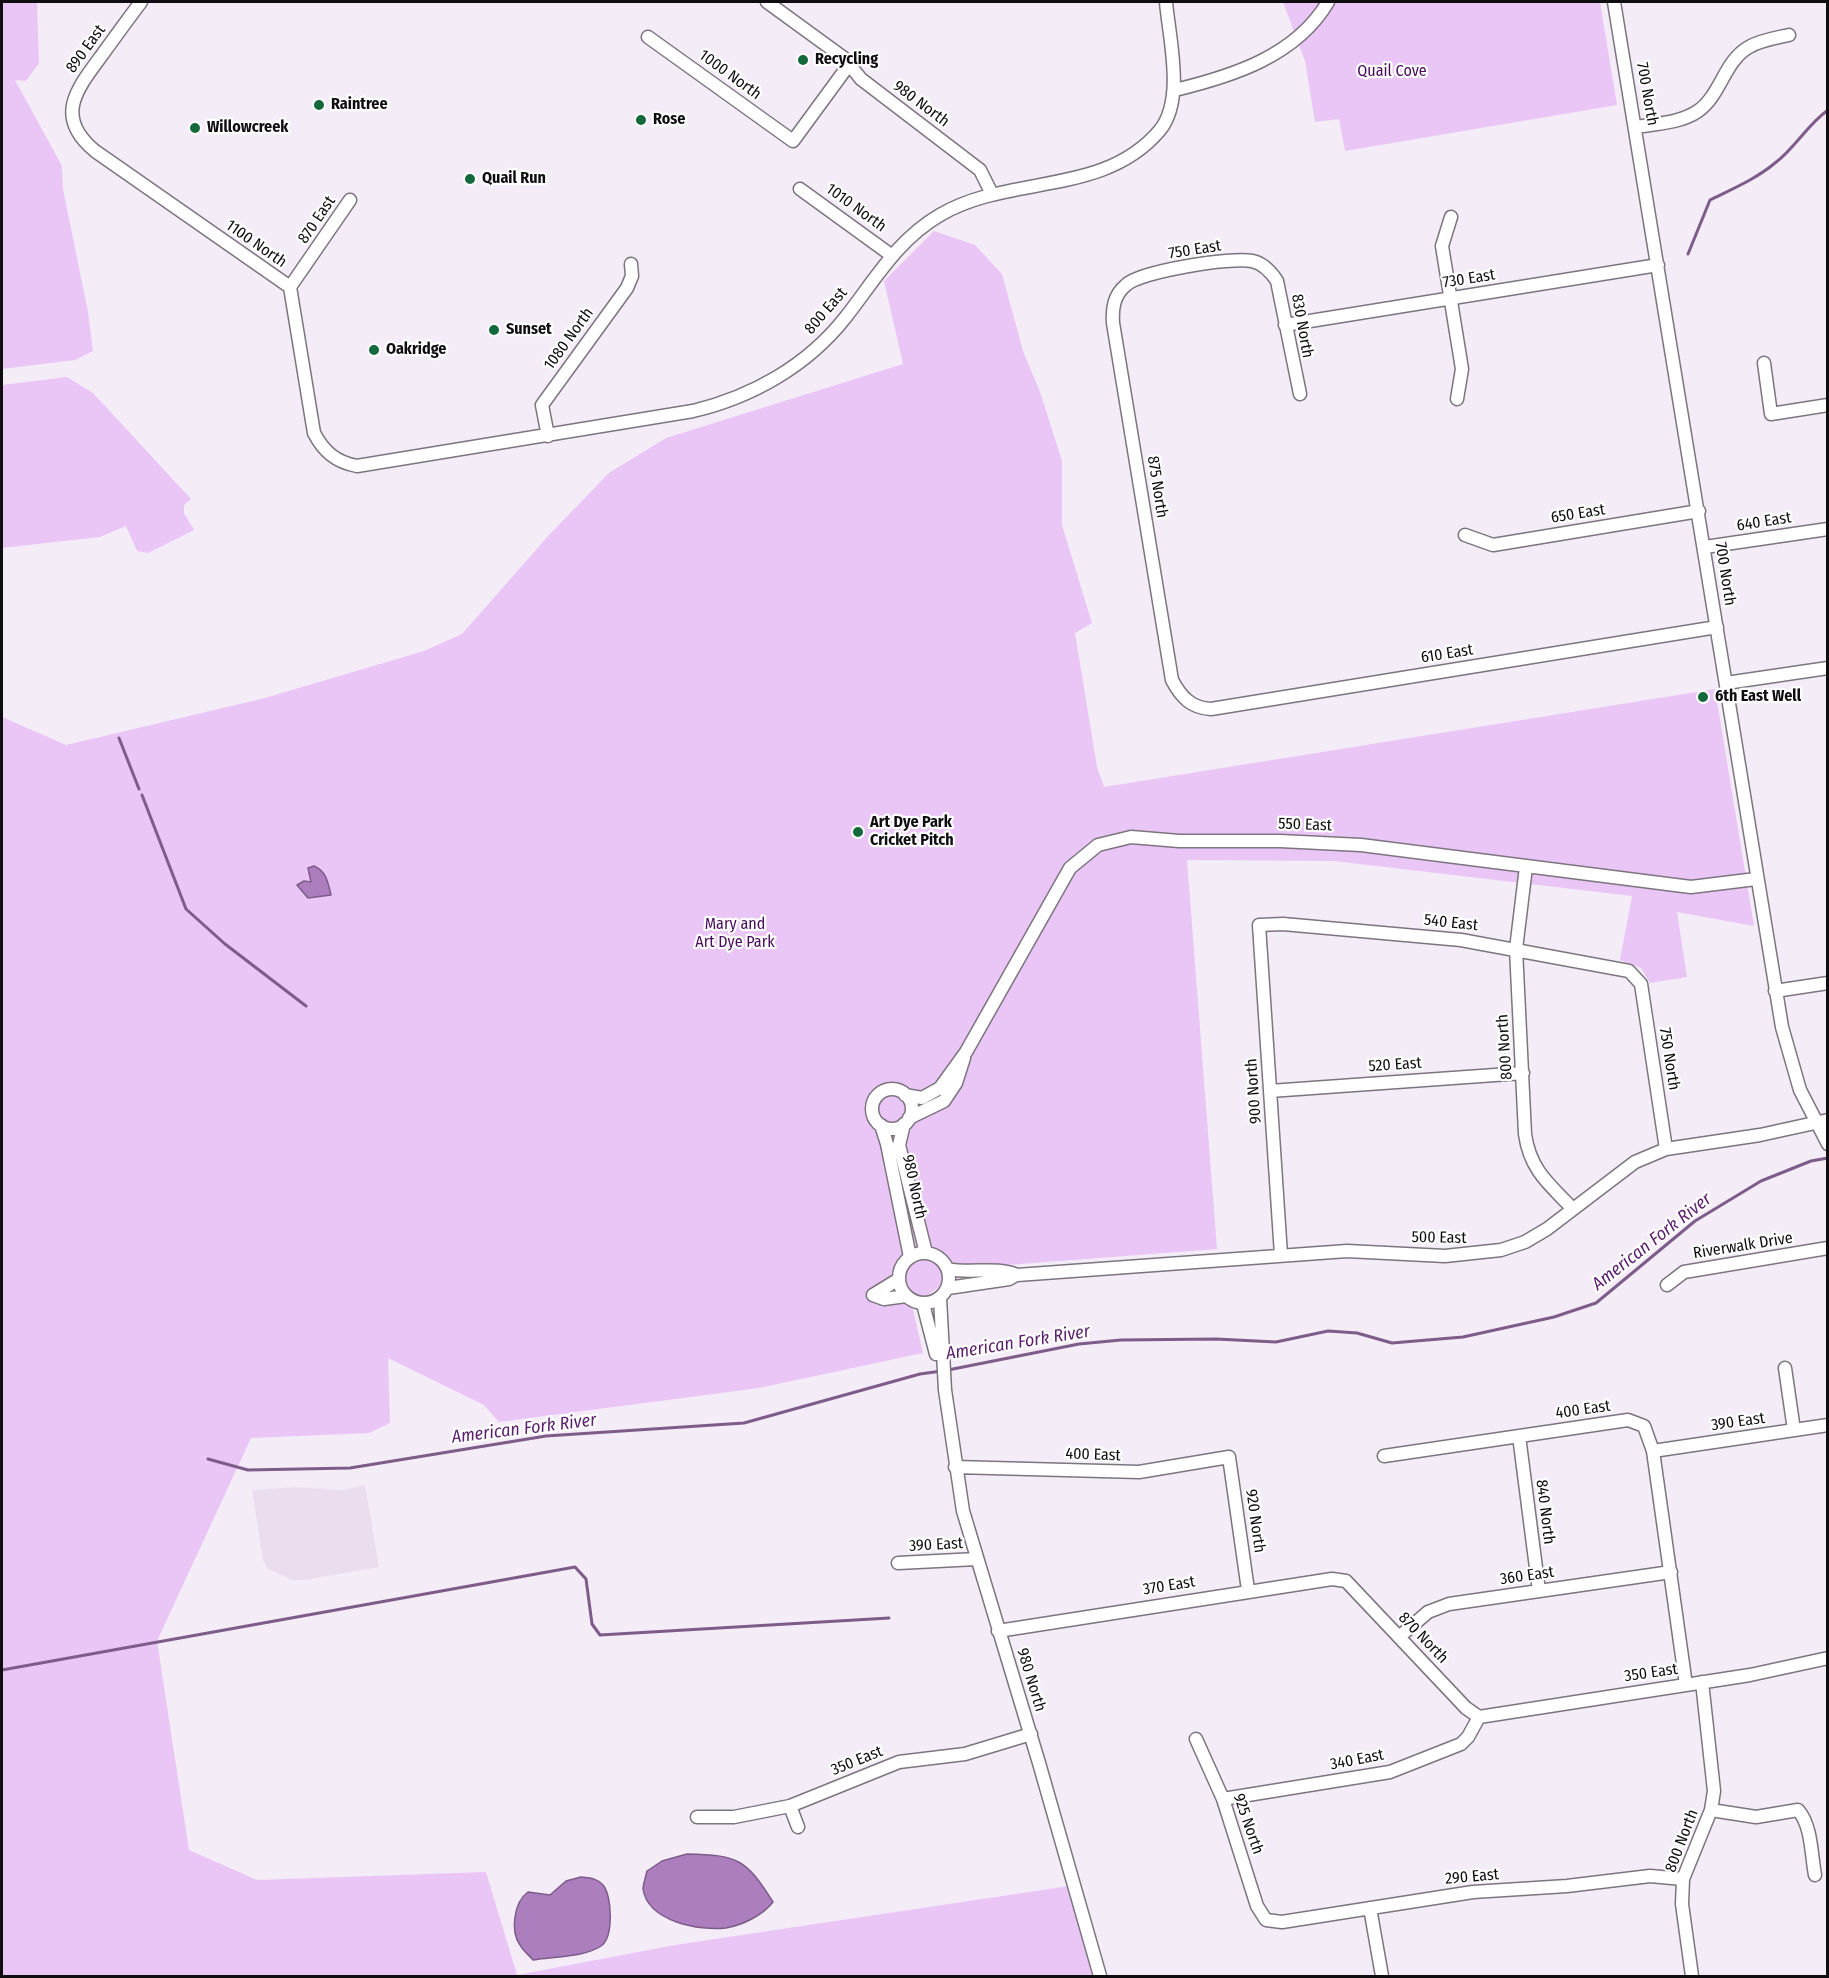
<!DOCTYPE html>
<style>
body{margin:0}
#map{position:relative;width:1829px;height:1978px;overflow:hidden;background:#f4ecf7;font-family:"Fira Sans Condensed",sans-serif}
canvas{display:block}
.frame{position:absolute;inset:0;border:3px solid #0f0d10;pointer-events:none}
</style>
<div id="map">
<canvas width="1829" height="1978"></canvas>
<div class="frame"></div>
</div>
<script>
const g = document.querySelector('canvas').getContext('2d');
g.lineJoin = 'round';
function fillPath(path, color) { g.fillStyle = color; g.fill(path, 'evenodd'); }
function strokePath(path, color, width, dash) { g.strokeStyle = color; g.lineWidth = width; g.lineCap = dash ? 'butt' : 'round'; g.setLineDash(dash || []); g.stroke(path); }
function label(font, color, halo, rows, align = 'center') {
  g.font = font + ' "Fira Sans Condensed",sans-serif'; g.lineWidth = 4.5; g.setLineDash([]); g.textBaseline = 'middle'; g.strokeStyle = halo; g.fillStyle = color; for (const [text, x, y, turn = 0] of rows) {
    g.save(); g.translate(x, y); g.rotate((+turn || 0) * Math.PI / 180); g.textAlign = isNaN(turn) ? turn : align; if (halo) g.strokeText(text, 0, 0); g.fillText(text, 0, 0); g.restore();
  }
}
fillPath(new Path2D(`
 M365,1485L379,1567L304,1580H292L268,1569L263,1560L252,1490L295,1487L343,1490Z`), '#eadeee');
fillPath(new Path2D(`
 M2,2H37L39,63L26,81L15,80L62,166L63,189L88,312L93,351L75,360L2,369Z
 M1283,2H1600L1617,105L1345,151L1339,119L1315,122L1305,61Z
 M934,231L975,245L1002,274L1023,351L1040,392L1062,461V525L1092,623L1075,633L1097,767L1104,787L1715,689L1754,926L1677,912L1687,977L1650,983L1641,968L1620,960L1632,896L1334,861L1187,860L1217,1249L968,1268L912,1305L923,1353L759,1388L499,1422L484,1405L388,1358L390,1423L369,1433L251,1438L157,1641L189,1850L257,1880L486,1872L517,1975L675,1945L1069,1886L1093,1976H2V717L66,745L265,698L424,651L462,634L549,535L609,473L666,438L903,364L884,281Z
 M67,377L93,393L191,499L184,505V513L194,530L148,553L137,551L126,526L100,537L2,548V385Z`), '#eac6f7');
const water = new Path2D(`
 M314,866C326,871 328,882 331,895L308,898L297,885L304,881L311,882L308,868Z
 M687,1854C738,1855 746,1859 773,1902C763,1915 743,1925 726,1928C700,1931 648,1922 643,1889C643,1884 646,1876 647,1871L662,1861Z
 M581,1877C589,1878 597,1878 603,1885C612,1895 614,1937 601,1946C583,1958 554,1956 533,1960C529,1955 523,1951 520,1945C510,1931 514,1902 528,1892L550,1895L566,1881Z`);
fillPath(water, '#ac7ebe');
strokePath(water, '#7d5c8a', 1.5);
strokePath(new Path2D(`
 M1688,254L1710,200C1732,189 1756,179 1775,163C1795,148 1807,125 1828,110
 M119,738L139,789
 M142,795L186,909L225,944L306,1006
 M948,1370L1079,1344L1121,1340L1216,1339L1276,1342L1328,1331L1357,1333L1392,1343L1463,1337L1554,1317L1596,1303L1695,1221L1761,1181L1811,1161L1828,1158
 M208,1459L248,1470L350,1468L546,1436L744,1423L920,1374L942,1371
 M2,1670L575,1567L586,1579L592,1624L600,1635L889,1618`), '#7d5c8a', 3);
const minor = new Path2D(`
 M141,2C128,19 115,37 102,55C76,90 54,117 95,151L290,287L314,433C324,452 336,462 357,466L693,411C752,397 807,366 845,318C875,280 897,240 940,215C1009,174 1104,197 1160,130C1185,99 1169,38 1166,2
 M767,2L844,58L861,79L980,170L992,194
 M1614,2L1782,1027L1800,1090L1828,1144
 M648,37L793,141L848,66
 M1175,90C1233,76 1296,56 1328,2
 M1635,127C1655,124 1681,123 1698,111C1721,95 1724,61 1749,47C1761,40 1776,38 1789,35
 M800,189L891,255
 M1451,217L1442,246L1462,369L1457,399
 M290,287L350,200
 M1285,325L1658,265
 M1764,363L1771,414L1828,405
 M1300,394L1277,281C1271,272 1263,263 1252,261C1231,257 1141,271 1126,285C1114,295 1112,308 1113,323L1172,680C1181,697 1191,708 1211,709L1717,627
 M548,436L542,405L627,288L632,276L631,264
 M1465,535L1493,545L1699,511
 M1705,547L1828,529
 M1726,683L1828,668
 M1526,867L1516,949L1525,1134C1530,1170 1549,1184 1573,1209
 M1775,991L1828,983
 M872 1109a20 20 0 1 1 40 0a20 20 0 1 1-40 0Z
 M1270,1091L1523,1073
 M905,1095L922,1098L940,1088L966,1052L1070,868L1098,845L1131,837L1179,841H1280L1361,845L1691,887L1756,879
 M909,1118L944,1101L956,1083L964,1058
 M904,1124L899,1145L926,1253
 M881,1125L887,1144L910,1257
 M899 1278a25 25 0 1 1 50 0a25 25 0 1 1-50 0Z
 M1281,1255L1259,925L1283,924L1461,940L1629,971L1641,984L1666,1149
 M948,1269C970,1274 997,1266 1017,1275L1347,1251L1445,1256L1501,1250L1525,1242L1547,1229L1635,1162L1666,1149L1760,1135L1828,1120
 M1667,1285L1684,1272L1828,1248
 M948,1288L1009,1279L1016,1275
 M873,1295L884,1299L906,1296
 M873,1295L899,1279
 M940,1298L945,1390L963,1511L1039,1763L1100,1976
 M923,1304L936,1354
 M1785,1368L1794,1430
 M1519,1436L1539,1591
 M1653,1451L1828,1425
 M1384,1456L1628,1420L1644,1426L1653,1451L1686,1685
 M955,1467L1139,1472L1229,1457L1248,1590
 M898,1563L977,1559
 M998,1631L1332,1579L1346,1581L1466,1708L1479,1717
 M1399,1637L1428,1612L1449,1604L1671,1572
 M1479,1717L1750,1675L1828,1658
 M1196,1739L1223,1799L1257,1906L1266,1920L1282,1922L1473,1892L1567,1886L1650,1876L1683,1879
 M1223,1799L1390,1772L1461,1744L1468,1737L1479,1717
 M790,1806L798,1827
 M1711,1810L1756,1817L1798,1810C1812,1826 1811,1854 1815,1875
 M697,1817H734L790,1806L899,1762L965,1754L1031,1734
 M1370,1908L1382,1976
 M1692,1976L1682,1904L1683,1879L1711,1810L1714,1791L1702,1682`);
strokePath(minor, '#7c757e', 15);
strokePath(minor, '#fff', 12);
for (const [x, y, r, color] of [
 [803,60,6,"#13693b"],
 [319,105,6,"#13693b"],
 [641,120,6,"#13693b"],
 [195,128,6,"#13693b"],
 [470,179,6,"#13693b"],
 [494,330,6,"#13693b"],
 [374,350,6,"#13693b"],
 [1703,697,6,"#13693b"],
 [858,832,6,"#13693b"]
]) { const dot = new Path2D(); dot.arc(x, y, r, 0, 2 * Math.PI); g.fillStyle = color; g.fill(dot); strokePath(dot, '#fff', 2); }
label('16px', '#0f0d10', '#fff', [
 ["890 East",86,49,-54],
 ["1000 North",730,75,36],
 ["700 North",1647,94,80],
 ["980 North",921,104,37],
 ["1010 North",856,208,36],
 ["870 East",317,220,-56],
 ["1100 North",256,244,35],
 ["750 East",1195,250,-9],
 ["730 East",1469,279,-9],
 ["800 East",826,311,-49],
 ["830 North",1302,326,80],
 ["1080 North",569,339,-54],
 ["875 North",1157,487,81],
 ["650 East",1578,514,-9],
 ["640 East",1764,522,-9],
 ["700 North",1725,574,81],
 ["610 East",1447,654,-9],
 ["550 East",1305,825,2],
 ["540 East",1451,923,6],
 ["800 North",1505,1047,-94],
 ["750 North",1669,1059,81],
 ["520 East",1395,1065,-4],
 ["900 North",1254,1091,-94],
 ["980 North",914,1187,78],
 ["500 East",1439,1238,1],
 ["Riverwalk Drive",1743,1246,-9],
 ["400 East",1583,1410,-8],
 ["390 East",1738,1422,-8],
 ["400 East",1093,1455,2],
 ["840 North",1545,1512,83],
 ["920 North",1255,1521,82],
 ["390 East",936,1545,-3],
 ["360 East",1527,1576,-8],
 ["370 East",1169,1586,-9],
 ["870 North",1423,1638,46],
 ["350 East",1651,1673,-8],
 ["980 North",1031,1680,73],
 ["340 East",1357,1760,-11],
 ["350 East",857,1761,-22],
 ["925 North",1248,1824,71],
 ["800 North",1682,1841,-69],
 ["290 East",1472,1877,-5]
]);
label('bold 16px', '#0f0d10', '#fff', [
 ["Recycling",815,60],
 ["Raintree",331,105],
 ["Rose",653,120],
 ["Willowcreek",207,128],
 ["Quail Run",482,179],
 ["Sunset",506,330],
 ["Oakridge",386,350],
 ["6th East Well",1715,697],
 ["Art Dye Park",870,823],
 ["Cricket Pitch",870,841]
], 'left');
label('16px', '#490b5b', '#fff', [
 ["Quail Cove",1392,72],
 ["Mary and",735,925],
 ["Art Dye Park",735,943]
]);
label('italic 18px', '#5a1f6d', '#fff', [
 ["American Fork River",1652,1242,-38],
 ["American Fork River",1018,1343,-9],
 ["American Fork River",524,1429,-7]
]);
</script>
